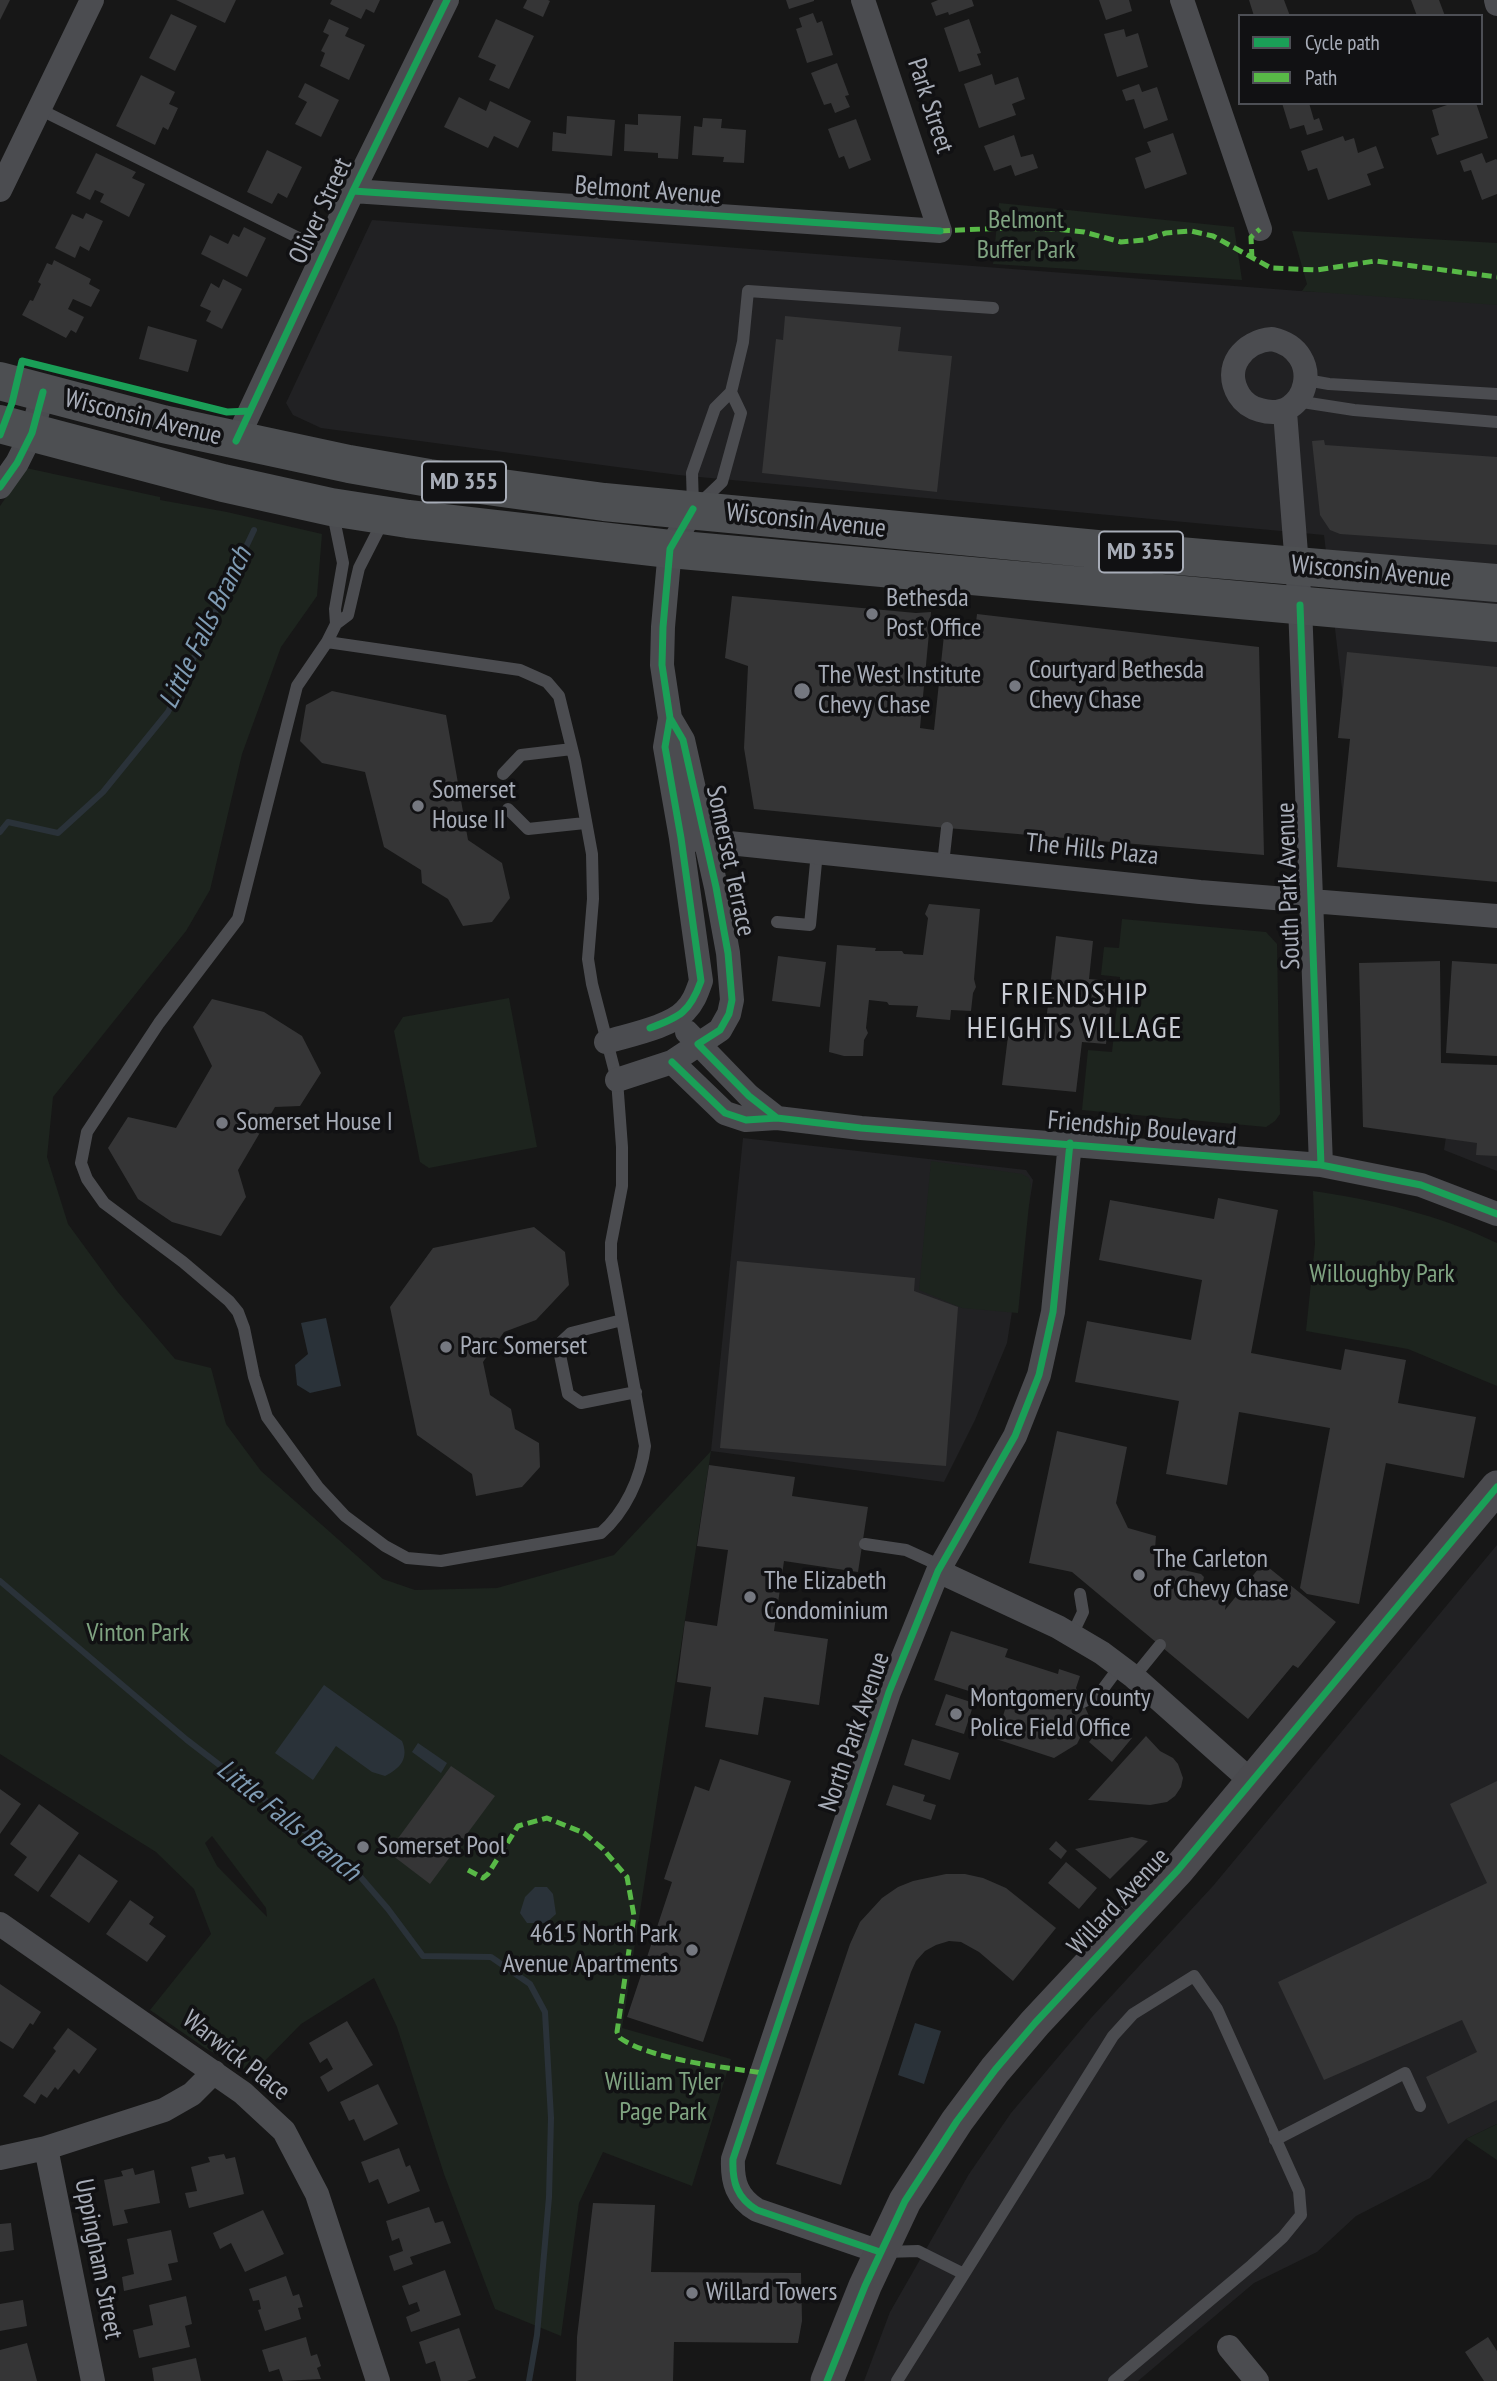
<!DOCTYPE html>
<style>
body{margin:0}
#map{position:relative;width:1497px;height:2381px;overflow:hidden;background:#171717;font-family:"PT Sans Narrow",sans-serif}
canvas{display:block}
.legend{position:absolute;left:1238px;top:14px;width:245px;height:91px;box-sizing:border-box;background:#111113;border:2px solid #4d4f55;margin:0;padding:9px 12px;list-style:none;font-size:21px;color:#a8adb8}
.legend li{display:flex;align-items:center;gap:14px;height:35px}
.legend b{width:35px;border:2px solid #4d4f55}
</style>
<div id="map">
<canvas width="1497" height="2381"></canvas>
<ul class="legend">
<li><b style="height:9px;background:#1a9f57"></b>Cycle path</li>
<li><b style="height:9px;background:#58b947"></b>Path</li>
</ul>
</div>
<script>
const g = document.querySelector('canvas').getContext('2d');
g.lineJoin = 'round';
function fillPath(path, color) { g.fillStyle = color; g.fill(path, 'evenodd'); }
function strokePath(path, color, width, dash) { g.strokeStyle = color; g.lineWidth = width; g.lineCap = dash ? 'butt' : 'round'; g.setLineDash(dash || []); g.stroke(path); }
function label(font, color, halo, rows, align = 'center') {
  g.font = font + ' "PT Sans Narrow",sans-serif'; g.lineWidth = 7; g.setLineDash([]); g.textBaseline = 'middle'; g.strokeStyle = halo; g.fillStyle = color; for (const [text, x, y, turn = 0] of rows) {
    g.save(); g.translate(x, y); g.rotate((+turn || 0) * Math.PI / 180); g.textAlign = isNaN(turn) ? turn : align; if (halo) g.strokeText(text, 0, 0); g.fillText(text, 0, 0); g.restore();
  }
}
fillPath(new Path2D(`
 M372,220L1300,291L1497,298V733L1345,714L1324,535L678,475L321,428L293,415L286,403Z
 M1451,1104L1497,1118V1171L1444,1150Z
 M743,1138L1026,1170L1033,1180L1007,1343L975,1420L944,1482L711,1451Z
 M1497,1545V2124L1466,2139L1430,2178L1356,2216L1317,2252L1254,2283L1138,2381H864L890,2312L969,2174L1011,2113L1091,2018L1213,1886Z`), '#212123');
fillPath(new Path2D(`
 M999,203L1234,227L1242,280L993,264Z
 M1292,231L1497,243V305L1302,291L1307,284Z
 M26,468L160,497V500L227,512L322,534L317,596L281,647L242,754L210,890L186,931L53,1097L47,1157L68,1224L117,1291L175,1359L211,1368L226,1424L261,1471L383,1579L415,1590L497,1588L614,1555L711,1451L622,2028L731,2059L692,2186L603,2152L579,2203L561,2336L495,2309L444,2174L397,2027L374,1978L301,2024L252,2074L205,2048L150,2010L211,1934L194,1889L156,1852L0,1754V506ZM212,1836L266,1908L267,1917L217,1866L205,1843Z
 M1122,919L1266,932L1277,944L1280,1114L1275,1121L1266,1127L1082,1110L1088,1050L1112,1052L1120,977L1101,975L1104,947L1119,948Z
 M509,998L537,1147L429,1168L420,1162L394,1031L403,1017Z
 M931,1161L1022,1174L1029,1178L1031,1185L1018,1313L962,1308L919,1290Z
 M1313,1191C1376,1200 1439,1215 1497,1243V1386L1408,1349L1306,1331L1315,1244Z
 M1497,2124V2160L1466,2139Z`), '#1d241e');
fillPath(new Path2D(`
 M326,1318L341,1386L310,1393L297,1385L295,1365L308,1354L301,1323Z
 M324,1685L402,1741C409,1758 401,1768 385,1776L372,1772L336,1746L313,1780L275,1753Z
 M418,1743L447,1763L441,1773L412,1752Z
 M535,1887H547L553,1894L556,1914L546,1923H527L520,1913L525,1897Z
 M915,2023L941,2031L924,2084L898,2075Z`), '#2a3239');
strokePath(new Path2D(`
 M0,832L8,822L58,833L103,792L168,712L254,530
 M0,1581L187,1740L351,1866L388,1909L423,1956L491,1957L530,1984L545,2012L551,2118L549,2197L537,2335L529,2381`), '#2a3239', 6);
fillPath(new Path2D(`
 M0,0H10L0,20Z
 M176,0H236L225,23Z
 M332,0H380L374,13L366,9L361,19L330,4Z
 M527,0H548L550,1L543,17L523,8Z
 M786,0H814V1L789,9Z
 M938,0H972L974,6L949,15L948,12L936,16L931,3Z
 M1099,0H1129L1132,11L1106,20Z
 M1249,0H1284L1290,16H1254Z
 M1411,0H1439L1445,16H1417Z
 M813,13L817,23L822,21L833,55L807,63L796,29L802,27L799,18Z
 M171,14L197,26L175,71L149,58Z
 M329,19L349,28L345,36L365,45L349,80L320,66L325,53L321,51L329,35L323,32Z
 M496,19L534,36L509,89L489,80L496,65L478,57Z
 M969,19L981,53L977,54L981,65L959,72L944,28Z
 M1124,29L1126,37L1138,33L1148,67L1117,77L1104,34Z
 M837,63L849,95L845,96L850,107L835,113L831,103L824,105L811,73Z
 M992,74L995,85L1018,77L1025,99L1012,104L1016,115L979,128L964,84Z
 M141,75L175,92L169,104L178,108L168,130L163,127L155,145L116,126Z
 M305,83L339,100L321,137L295,124L307,102L298,97Z
 M1139,84L1142,92L1157,87L1168,120L1144,129L1134,99L1126,101L1122,90Z
 M459,97L486,111L490,101L531,121L518,148L494,136L488,148L444,127Z
 M1282,103H1309L1314,120L1319,118L1323,130L1307,135L1304,125L1290,129Z
 M1453,103H1476L1488,138L1437,155L1431,138L1439,135L1432,110Z
 M638,114L681,116L678,159L658,158V153L624,151L625,124L638,125Z
 M567,116L615,120L612,156L552,151L553,132L566,134Z
 M703,118L722,119L721,128L746,130L744,163L723,162L724,157L692,155L694,126L702,127Z
 M856,119L871,160L849,169L844,156L839,158L828,129Z
 M1173,133L1187,174L1145,189L1135,158L1151,152L1147,142Z
 M1014,135L1021,157L1033,154L1038,168L1015,176L1011,165L994,171L984,146Z
 M1343,136L1345,141L1354,138L1358,153L1376,146L1384,168L1367,174L1371,185L1328,200L1317,168L1308,171L1301,151Z
 M267,150L302,167L287,198L278,193L272,204L247,192Z
 M96,153L136,172L132,178L145,184L129,217L100,202L104,194L95,190L90,200L76,193Z
 M1482,153L1486,163L1496,159L1497,160V194L1482,200L1471,170L1464,172L1460,161Z
 M86,213L103,221L89,251L80,246L75,258L55,248L72,214L83,219Z
 M244,227L266,238L247,277L201,254L210,235L228,244L233,234L239,237Z
 M54,260L91,279L89,284L100,290L91,307L73,299L68,309L84,317L76,333L71,330L66,338L22,315L30,300L33,301L41,284L38,282L47,263L52,265Z
 M223,279L242,289L222,329L206,321L211,311L200,306L211,283L219,288Z
 M785,316L901,327L898,351L952,356L937,492L762,473L776,339L783,340Z
 M148,326L197,340L188,372L139,359Z
 M1324,440L1325,445L1497,457V545L1340,534L1330,530L1320,515L1312,441Z
 M732,596L916,613L931,612L920,728L934,730L944,635L974,639L977,614L1259,647L1264,855L947,828L754,809L744,748L748,666L725,658Z
 M1347,652L1497,667V882L1337,867L1350,739L1338,738Z
 M332,691L446,715L468,840L502,863L510,898L492,922L463,926L448,899L422,883L421,870L384,847L365,772L322,763L300,741L306,705Z
 M929,904L980,909L974,979L976,987L973,993L971,1011L951,1010L950,1020L916,1017L918,1006L889,1005L887,1002L869,1000L866,1028L868,1033L864,1040L863,1056H844L829,1052L837,945L876,948L875,951H902L904,954L923,955L928,918L925,914Z
 M1056,936L1093,941L1089,979L1113,981L1106,1044L1082,1042L1076,1092L1002,1085L1008,1036L1044,1039Z
 M778,956L826,962L820,1007L772,1001Z
 M1440,961L1441,1063L1497,1065V1156L1476,1155L1477,1143L1363,1127L1359,963Z
 M1452,961L1497,964V1056L1446,1053Z
 M212,999L264,1012L302,1036L321,1073L300,1106L275,1107L238,1170L246,1197L221,1236L172,1222L138,1199L108,1148L128,1117L176,1128L212,1066L193,1027Z
 M1218,1198L1278,1210L1251,1353L1341,1370L1345,1349L1406,1360L1398,1403L1476,1417L1464,1478L1386,1463L1359,1604L1307,1594L1300,1588L1330,1428L1239,1412L1227,1485L1166,1474L1179,1401L1075,1382L1087,1321L1191,1340L1202,1280L1099,1260L1110,1200L1214,1219Z
 M534,1227L565,1252L569,1285L536,1320L504,1332L483,1362L490,1395L511,1409L515,1429L539,1443L540,1467L522,1487L476,1496L472,1474L417,1435L390,1307L433,1248Z
 M737,1261L915,1278L914,1291L958,1307L946,1466L720,1448Z
 M1057,1431L1127,1447L1116,1503L1128,1528L1156,1536L1155,1549L1181,1554L1179,1569L1201,1574L1204,1577L1201,1590L1227,1596L1225,1610L1263,1563L1336,1622L1298,1668L1293,1665L1248,1719L1072,1572L1029,1563Z
 M709,1465L795,1477L792,1496L868,1507L858,1572L784,1561L774,1631L828,1639L819,1705L764,1697L758,1735L705,1727L711,1687L677,1682L685,1621L717,1626L728,1550L697,1546Z
 M951,1631L1008,1649L1005,1657L1058,1674L1059,1669L1080,1676L1076,1688L1090,1718L1077,1744L1054,1758L996,1739L1007,1703L934,1680Z
 M946,1694L974,1703L964,1734L935,1725Z
 M1110,1717L1132,1738L1112,1762L1089,1742Z
 M1146,1736L1160,1751L1173,1758L1178,1764L1183,1778L1181,1787L1175,1796L1167,1802L1150,1805L1088,1800Z
 M912,1739L959,1753L950,1780L904,1765Z
 M720,1759L791,1781L703,2042L627,2017L672,1882L664,1879L695,1786L709,1791Z
 M451,1766L495,1796L430,1884L388,1852Z
 M1497,1781V2100L1448,2124L1426,2077L1477,2052L1462,2020L1324,2080L1278,1982L1487,1883L1450,1804Z
 M893,1785L925,1795L923,1801L936,1805L931,1820L886,1805Z
 M0,1789L21,1804L0,1834Z
 M39,1804L79,1833L38,1892L14,1875L27,1857L10,1844Z
 M1132,1837L1148,1841L1110,1879L1075,1849Z
 M1056,1841L1067,1851L1061,1859L1049,1849Z
 M79,1854L118,1881L89,1923L50,1896Z
 M1066,1862L1097,1888L1079,1909L1048,1883Z
 M946,1874H965L983,1878L1006,1888L1056,1928L1013,1981L979,1952L961,1942L949,1941L936,1945L925,1951L916,1961L911,1972L841,2185L776,2164L850,1944L860,1922L882,1898L898,1887L913,1881Z
 M130,1900L154,1917L149,1924L166,1936L147,1962L106,1934Z
 M0,1984L41,2012L33,2025L30,2023L13,2049L0,2041Z
 M347,2021L373,2065L328,2092L320,2077L333,2069L327,2058L320,2063L309,2043Z
 M68,2028L97,2049L79,2074L74,2069L58,2090L55,2087L47,2098L41,2094L35,2104L23,2096L56,2051L53,2048Z
 M378,2084L398,2124L364,2141L354,2119L349,2121L340,2102Z
 M399,2148L406,2167L410,2165L420,2191L388,2204L378,2179L369,2183L361,2162Z
 M224,2154L226,2159L235,2157L244,2194L189,2208L185,2193L197,2191L191,2167L210,2162L208,2157Z
 M133,2168L135,2175L154,2170L160,2203L124,2210L128,2223L113,2226L104,2180L123,2176L121,2171Z
 M593,2203L655,2205L651,2272L801,2273L802,2321L798,2343L674,2342L673,2381H576L577,2337Z
 M429,2207L435,2223L443,2221L451,2243L410,2257L413,2264L394,2271L389,2256L403,2251L399,2238L392,2241L386,2221Z
 M263,2210L284,2254L245,2272L231,2243L220,2249L213,2233Z
 M11,2223L14,2250L0,2252V2224Z
 M171,2230L178,2262L168,2264L172,2280L124,2291L122,2277L134,2274L127,2239Z
 M445,2270L461,2315L411,2332L406,2317L420,2311L417,2302L409,2305L402,2286Z
 M286,2276L293,2296L299,2294L303,2307L298,2308L301,2319L265,2331L258,2310L261,2309L259,2300L253,2301L249,2289Z
 M186,2296L192,2324L185,2326L190,2347L139,2358L133,2330L153,2325L149,2305Z
 M23,2300L27,2326L0,2331V2304Z
 M459,2328L476,2378L467,2381H441L435,2361L426,2364L419,2342Z
 M306,2337L311,2356L317,2354L321,2366L317,2368L321,2379L283,2381L279,2369L269,2372L262,2350Z
 M1488,2337L1497,2351V2381H1484L1465,2352Z
 M27,2343L37,2381H0V2350Z
 M196,2358L201,2381H154L152,2368Z`), '#353536');
strokePath(new Path2D(`
 M39,109L325,251
 M1306,380L1329,384L1497,394
 M1296,401L1354,410L1497,422
 M699,504L722,482L741,413L731,392
 M693,506L692,473L715,408L731,392L743,342L748,291L993,308
 M333,514L343,563L335,609L336,624
 M327,642L520,670L547,682L559,696L575,761L592,854L593,899L588,959L592,984L617,1080L622,1147V1186L611,1243V1259L645,1446C641,1478 625,1512 601,1533L441,1561L407,1558L385,1546L345,1516L318,1487L267,1417L254,1377L244,1328L238,1312L229,1301L183,1262L104,1203L87,1179L81,1163L87,1132L159,1023L238,919L297,686L327,642L336,624L348,615L359,568L384,519
 M503,774L521,755L572,749
 M508,809L528,829L585,823
 M943,864L947,828
 M777,922L810,925L817,852
 M622,1320L571,1333L558,1345L568,1394L581,1403L636,1392
 M865,1544L906,1550L941,1566
 M1072,1635L1083,1612L1080,1594
 M1134,1677L1160,1645
 M1083,1702L1100,1693L1120,1666
 M1275,2140L1405,2073L1420,2106
 M885,2252L918,2251L964,2274
 M897,2381L1113,2036L1133,2014L1194,1976L1217,2009L1299,2191L1301,2215L1283,2237L1252,2265L1114,2381`), '#4b4c50', 12);
strokePath(new Path2D(`
 M1182,0L1260,229
 M1496,0L1497,4
 M0,190L92,0
 M353,191L940,231L863,0
 M1272,339C1327,351 1308,425 1260,410C1252,408 1244,403 1239,395C1222,367 1244,341 1272,339Z
 M1285,412L1300,605L1321,1165
 M236,441L353,191L447,0
 M0,487L17,463L32,433L43,392
 M681,838L1200,892L1497,916
 M687,1032L749,1096L777,1118
 M606,1042C628,1035 670,1027 685,1011C694,1002 697,992 701,981L681,838L665,747L670,718L662,665L663,627L670,549L693,509
 M672,1062L725,1113L746,1120L777,1118L861,1128L1321,1165L1421,1185L1497,1214
 M617,1080L672,1062L720,1030L729,1014L732,1000L728,953L716,887L683,740L670,718
 M938,1571L1058,1627L1102,1653L1134,1677L1251,1781
 M0,1924L243,2093L284,2131L317,2194L378,2381
 M46,2148L93,2381
 M0,2158L46,2148L164,2110L192,2094L214,2072
 M880,2252L757,2210C737,2198 732,2182 733,2159L889,1692L938,1571L1015,1436L1039,1375L1053,1312L1070,1143
 M1229,2347L1257,2381`), '#4b4c50', 24);
strokePath(new Path2D(`
 M827,2381L865,2286L905,2201L957,2121L995,2070L1035,2023L1178,1870L1497,1487`), '#4a4a4e', 33);
strokePath(new Path2D(`
 M0,381L163,424L349,464L429,478L604,502L1097,549L1497,583
 M0,424L223,483L331,507L408,519L670,549L1497,623`), '#4d4f52', 38);
strokePath(new Path2D(`
 M940,231L1004,228L1055,229L1084,232L1121,242L1144,240L1166,233L1191,231L1213,236L1271,268L1317,270L1375,261L1497,277
 M1252,259L1251,237L1260,229
 M468,1870L483,1878L488,1874L518,1826L547,1818L584,1833L603,1849L627,1877L634,1916L617,2032L620,2038C652,2060 723,2067 763,2073`), '#58b947', 5, [10, 5]);
strokePath(new Path2D(`
 M353,191L940,231
 M0,435L12,403L22,361L227,412L250,411
 M236,441L353,191L447,0
 M0,487L17,463L32,433L43,392
 M1300,605L1321,1165
 M670,718L683,740L716,887L728,953L732,1000L729,1014L720,1030L698,1044L749,1096L777,1118
 M650,1028C680,1017 690,1012 701,981L681,838L665,747L670,718L662,665L663,627L670,549L693,509
 M672,1062L725,1113L746,1120L777,1118L861,1128L1321,1165L1421,1185L1497,1214
 M880,2252L757,2210C737,2198 732,2182 733,2159L889,1692L938,1571L1015,1436L1039,1375L1053,1312L1070,1143
 M827,2381L865,2286L905,2201L957,2121L995,2070L1035,2023L1178,1870L1497,1487`), '#1a9f57', 7);
for (const [x, y, r, color] of [
 [872,614,7,"#757880"],
 [1015,686,7,"#757880"],
 [802,691,9,"#757880"],
 [418,806,7,"#757880"],
 [222,1123,7,"#757880"],
 [446,1347,7,"#757880"],
 [1139,1575,7,"#757880"],
 [750,1597,7,"#757880"],
 [956,1714,7,"#757880"],
 [363,1847,7,"#757880"],
 [692,1950,7,"#757880"],
 [692,2293,7,"#757880"]
]) { const dot = new Path2D(); dot.arc(x, y, r, 0, 2 * Math.PI); g.fillStyle = color; g.fill(dot); strokePath(dot, '#111113', 2.5); }
for (const [x, y, w] of [
 [464,482,84],
 [1141,552,84]
]) { const box = new Path2D(); box.roundRect(x - w / 2, y - 20.5, w, 41, 5); g.fillStyle = '#111113'; g.fill(box); strokePath(box, '#a8adb8', 2); }
label('bold 24px', '#a8adb8', null, [
 ["MD 355",464,482],
 ["MD 355",1141,552]
]);
label('26px', '#a8adb8', '#111113', [
 ["Park Street",930,106,72],
 ["Belmont Avenue",648,191,4],
 ["Oliver Street",321,211,-65],
 ["Wisconsin Avenue",143,418,14],
 ["Wisconsin Avenue",806,521,6],
 ["Wisconsin Avenue",1371,572,5],
 ["The Hills Plaza",1092,850,6],
 ["Somerset Terrace",730,861,78],
 ["South Park Avenue",1289,886,-92],
 ["Friendship Boulevard",1142,1129,5],
 ["North Park Avenue",855,1732,-71],
 ["Willard Avenue",1119,1902,-47],
 ["Warwick Place",236,2056,38],
 ["Uppingham Street",98,2259,79]
]);
label('26px', '#7fa381', '#111113', [
 ["Belmont",1026,221],
 ["Buffer Park",1026,251],
 ["Willoughby Park",1382,1275],
 ["Vinton Park",138,1634],
 ["William Tyler",663,2083],
 ["Page Park",663,2113]
]);
label('26px', '#a8adb8', '#111113', [
 ["Bethesda",886,599],
 ["Post Office",886,629],
 ["Courtyard Bethesda",1029,671],
 ["Chevy Chase",1029,701],
 ["The West Institute",818,676],
 ["Chevy Chase",818,706],
 ["Somerset",432,791],
 ["House II",432,821],
 ["Somerset House I",236,1123],
 ["Parc Somerset",460,1347],
 ["The Carleton",1153,1560],
 ["of Chevy Chase",1153,1590],
 ["The Elizabeth",764,1582],
 ["Condominium",764,1612],
 ["Montgomery County",970,1699],
 ["Police Field Office",970,1729],
 ["Somerset Pool",377,1847],
 ["4615 North Park",678,1935,"right"],
 ["Avenue Apartments",678,1965,"right"],
 ["Willard Towers",706,2293]
], 'left');
label('italic 28px', '#7f9bb3', '#111113', [
 ["Little Falls Branch",206,628,-64],
 ["Little Falls Branch",288,1821,39]
]);
g.letterSpacing = '2px';
label('30px', '#c9ccd4', '#111113', [
 ["FRIENDSHIP",1075,995],
 ["HEIGHTS VILLAGE",1075,1029]
]);
g.letterSpacing = '0px';
</script>
